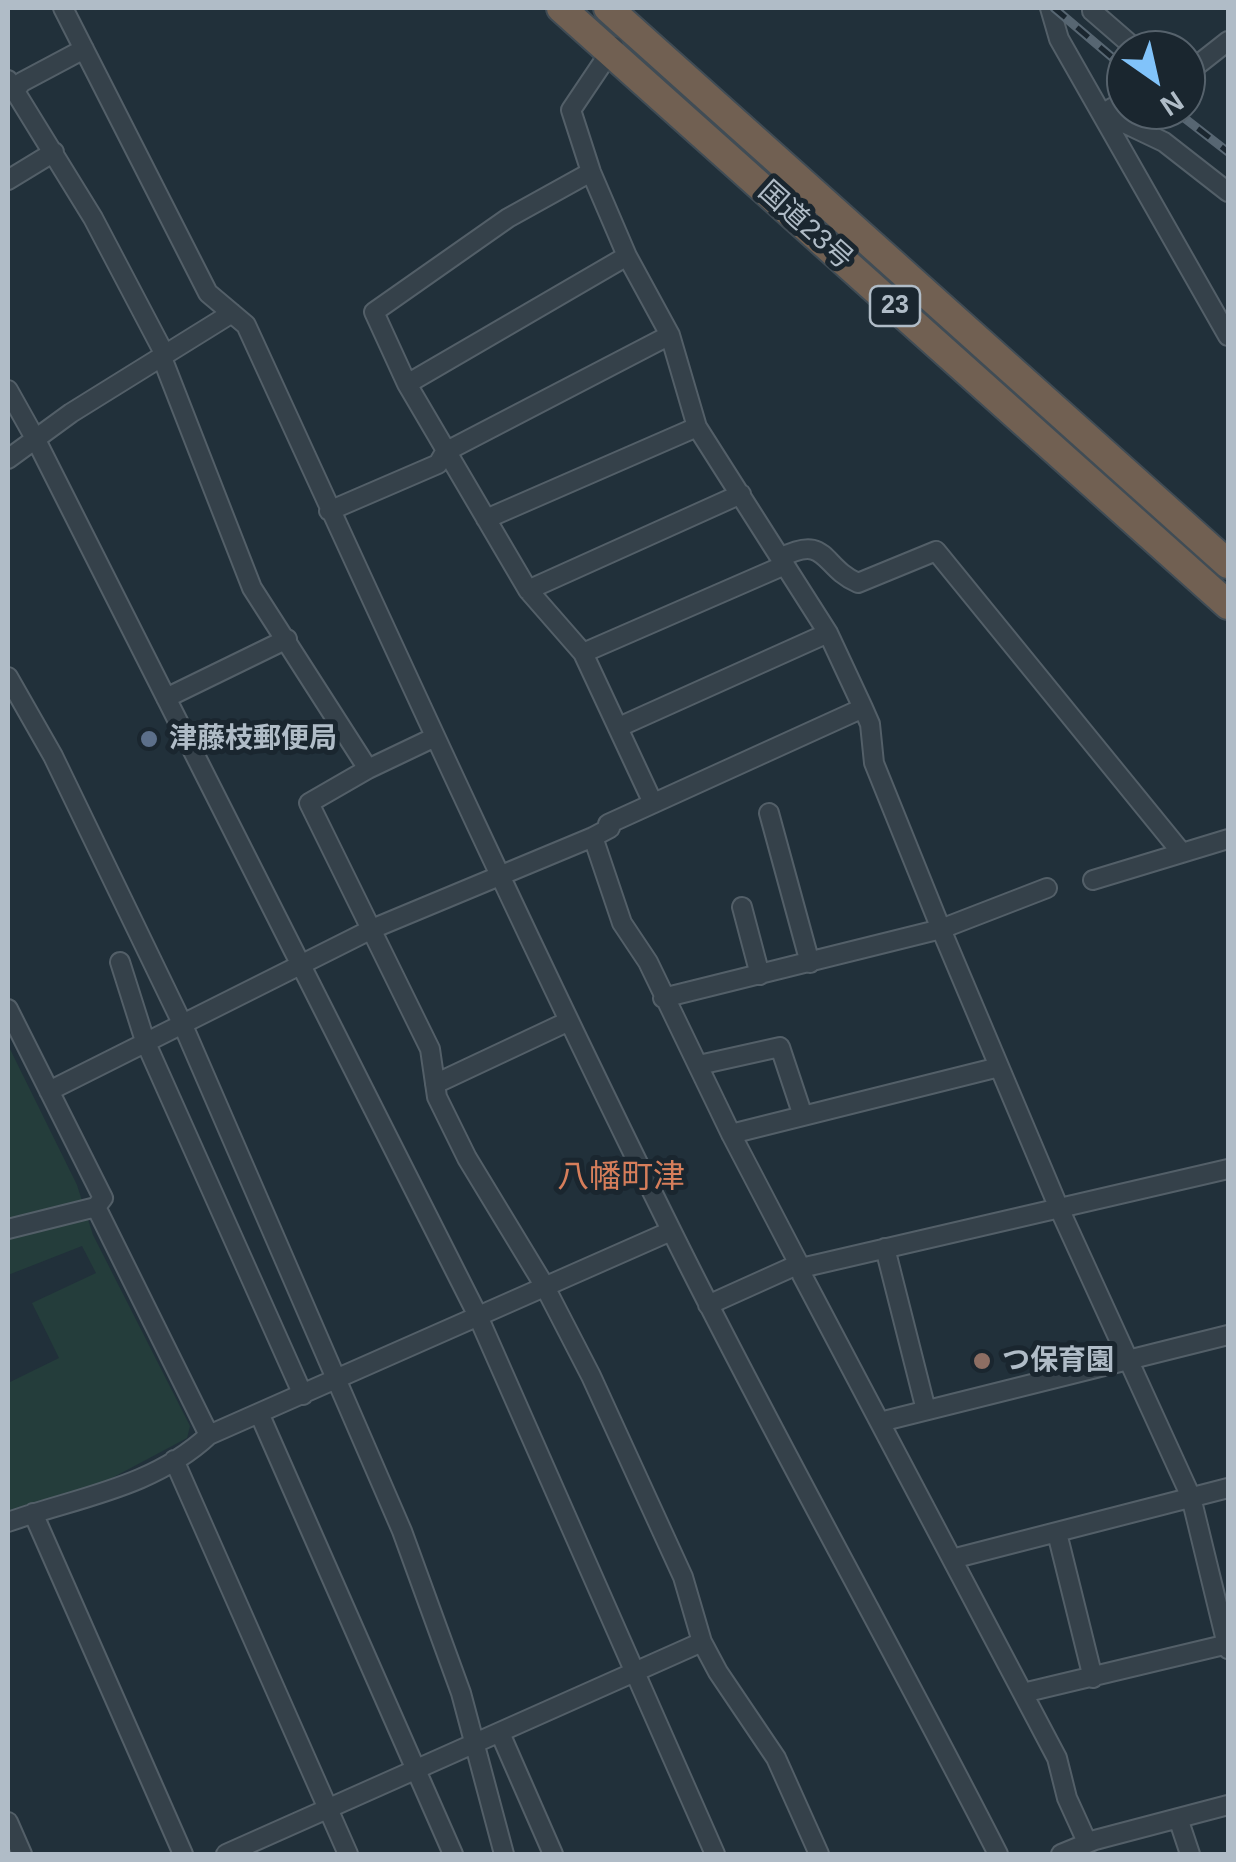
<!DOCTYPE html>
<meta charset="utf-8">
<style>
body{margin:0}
#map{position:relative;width:1236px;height:1862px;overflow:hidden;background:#21303a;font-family:Arial,sans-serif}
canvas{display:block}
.frame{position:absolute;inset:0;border:10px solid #b0bcc7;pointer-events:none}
.north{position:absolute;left:1106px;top:30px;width:100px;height:100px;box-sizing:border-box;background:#1a262f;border:2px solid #56626c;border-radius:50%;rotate:146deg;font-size:28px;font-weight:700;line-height:40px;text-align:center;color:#b0bcc7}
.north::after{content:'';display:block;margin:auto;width:35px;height:45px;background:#81c3fa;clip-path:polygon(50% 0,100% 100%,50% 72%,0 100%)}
</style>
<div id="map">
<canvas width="1236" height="1862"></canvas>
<div class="frame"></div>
<div class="north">N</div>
</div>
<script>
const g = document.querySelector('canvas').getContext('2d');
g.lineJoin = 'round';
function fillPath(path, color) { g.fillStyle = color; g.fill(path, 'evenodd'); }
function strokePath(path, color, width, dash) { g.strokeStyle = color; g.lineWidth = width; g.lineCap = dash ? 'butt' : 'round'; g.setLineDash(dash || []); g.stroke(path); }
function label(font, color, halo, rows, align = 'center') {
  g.font = font + ' Arial,"Noto Sans JP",sans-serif'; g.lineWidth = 10; g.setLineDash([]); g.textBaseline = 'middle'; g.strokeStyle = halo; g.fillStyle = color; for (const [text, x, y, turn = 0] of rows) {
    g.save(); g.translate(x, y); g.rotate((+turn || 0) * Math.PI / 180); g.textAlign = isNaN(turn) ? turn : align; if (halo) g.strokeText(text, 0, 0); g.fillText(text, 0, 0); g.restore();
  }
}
fillPath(new Path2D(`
 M8,1045L77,1185L93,1235L190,1426L187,1438L95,1487L8,1512V1383L59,1358L32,1303L96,1273L82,1246L8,1275Z`), '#243d3b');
const minor = new Path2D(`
 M63,8L208,293L246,325C385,628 523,932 672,1232C776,1442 892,1646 998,1854
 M1050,8L1059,39L1228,336
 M1096,8L1092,11L1137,50
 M614,46L571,110L591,172L627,256L670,335L697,427L828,633L863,708L870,724L874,763L941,929L1058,1206L1191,1497L1228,1649
 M1186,74L1228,41
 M8,80L93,218L164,353
 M14,92L22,82L84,49
 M1103,113L1164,142L1228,192
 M1103,113L1126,100
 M591,172L508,218L374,312L407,384L528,590L583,653L653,803
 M8,180L54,152
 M161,355L252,588L368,769
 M407,384L627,256
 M8,390L36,440L477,1314L715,1854
 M8,459L71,413L232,313
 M329,511L438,464L445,452L670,335
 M486,519L697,427
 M780,558C828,533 821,567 858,583L936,551L1182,853L1228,839
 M528,590L741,494
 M583,653L785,565
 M8,677L53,756L182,1023L402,1531L461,1693L504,1854
 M166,698L287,639
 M619,727L828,633
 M433,738L368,769L309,803L430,1049L437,1097L467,1158L544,1285L591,1376L683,1577L702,1642L718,1672L776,1758L819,1854
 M769,813L810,963
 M593,837L622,923L648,962L731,1134L801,1268
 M1093,880L1182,853
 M742,907L760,975
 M120,962L145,1041L303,1395
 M663,998L941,929L1047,888
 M8,1009L103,1198L96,1207L209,1435
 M699,1065L780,1047L803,1116
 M435,1084L569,1021
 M49,1091L372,929L593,837L610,828L608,824L863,708
 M731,1134L999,1067
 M8,1229L96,1207
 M885,1248L926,1410
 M708,1305L799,1264
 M259,1413L453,1854
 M880,1422L1228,1335
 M174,1460L348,1854
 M33,1513L183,1854
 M8,1522C78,1497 152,1488 209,1435L671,1231
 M1057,1533L1093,1678
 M952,1559L1228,1488
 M1023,1693L1228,1644
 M500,1733L553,1854
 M1178,1818L1190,1854
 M8,1822L22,1854
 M1087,1842L1067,1798L1057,1758L802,1275L801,1268L1228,1169
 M226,1854L702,1642
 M1061,1854L1095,1840L1228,1805`);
const highway = new Path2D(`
 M561,8L1228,605
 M608,8L1228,564`);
strokePath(minor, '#535f68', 22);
strokePath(highway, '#404c55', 32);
strokePath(minor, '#35414a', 18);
strokePath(highway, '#716052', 28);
const rail = new Path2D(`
 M1054,8L1126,69
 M1174,110L1228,152`);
strokePath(rail, '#576672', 9);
strokePath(rail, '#1a262f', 5, [15]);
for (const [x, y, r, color] of [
 [149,739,10,"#5c6f8a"],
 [982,1361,10,"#8d6e63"]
]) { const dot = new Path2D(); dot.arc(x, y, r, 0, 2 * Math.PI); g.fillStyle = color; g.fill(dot); strokePath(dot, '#1a262f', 4); }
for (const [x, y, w] of [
 [895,306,50]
]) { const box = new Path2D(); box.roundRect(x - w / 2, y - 20, w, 40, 8); g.fillStyle = '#1a262f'; g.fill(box); strokePath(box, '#b0bcc7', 2.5); }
label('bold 25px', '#b0bcc7', null, [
 ["23",895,306]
]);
label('28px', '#b0bcc7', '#1a262f', [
 ["国道23号",805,226,42]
]);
label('bold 28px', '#b0bcc7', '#1a262f', [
 ["津藤枝郵便局",169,739],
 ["つ保育園",1002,1361]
], 'left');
label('32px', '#d67e5b', '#1a262f', [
 ["八幡町津",621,1178]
]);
</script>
